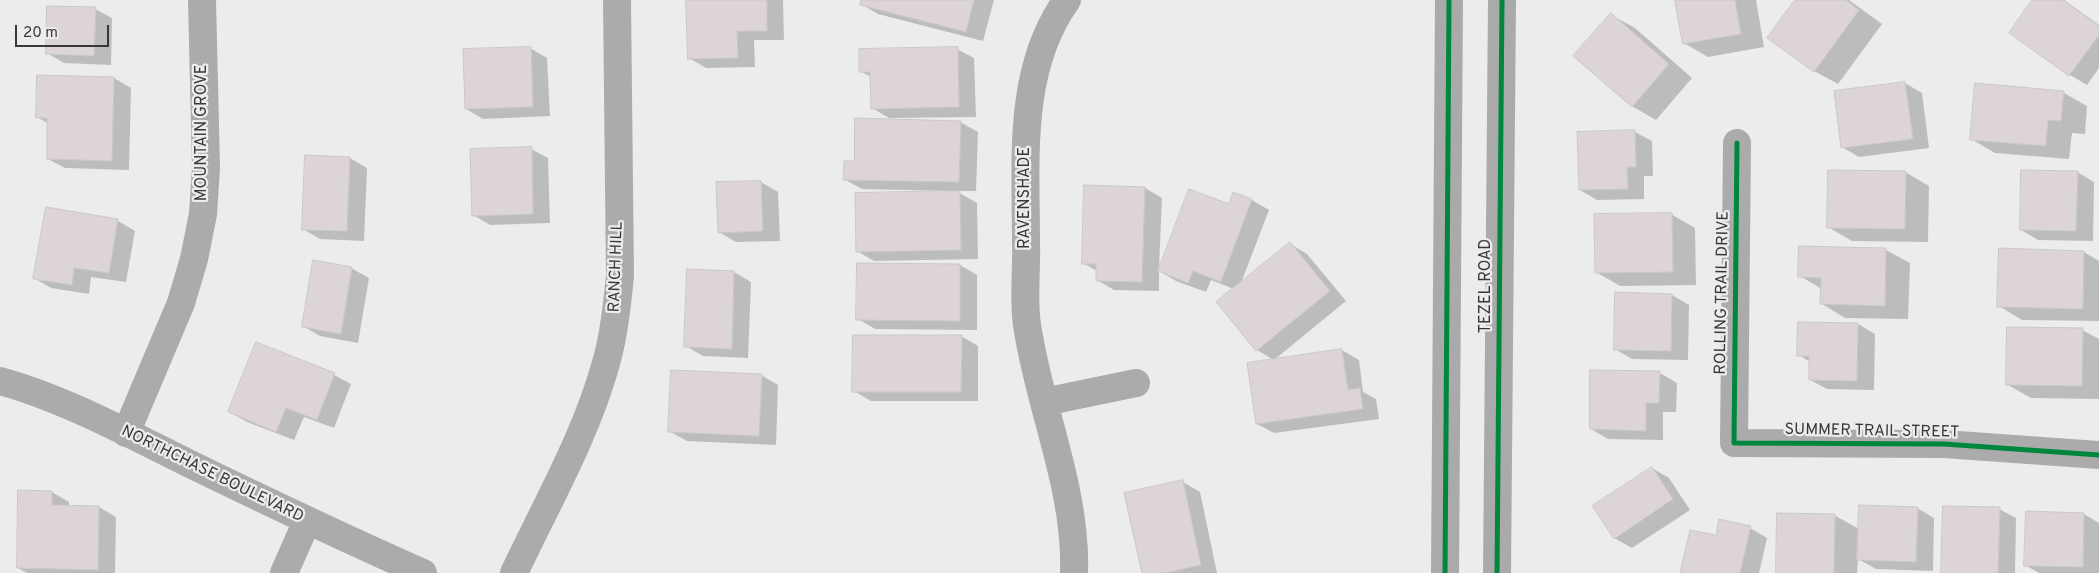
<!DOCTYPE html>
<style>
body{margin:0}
#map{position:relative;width:2099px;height:573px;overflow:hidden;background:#edeced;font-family:Overpass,sans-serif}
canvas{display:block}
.scale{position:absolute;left:15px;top:25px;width:94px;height:22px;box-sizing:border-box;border:2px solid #393738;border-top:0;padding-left:6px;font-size:15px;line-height:18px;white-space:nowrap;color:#393738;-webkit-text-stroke:4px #eeebee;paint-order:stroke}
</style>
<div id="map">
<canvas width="2099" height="573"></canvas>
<div class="scale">20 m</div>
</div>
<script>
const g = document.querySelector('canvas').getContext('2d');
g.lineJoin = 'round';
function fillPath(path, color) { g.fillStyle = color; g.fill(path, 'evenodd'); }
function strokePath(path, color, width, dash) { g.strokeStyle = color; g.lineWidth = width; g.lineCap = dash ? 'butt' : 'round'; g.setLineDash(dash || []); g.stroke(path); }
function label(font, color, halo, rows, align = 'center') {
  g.font = font + ' Overpass,sans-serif'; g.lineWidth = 4.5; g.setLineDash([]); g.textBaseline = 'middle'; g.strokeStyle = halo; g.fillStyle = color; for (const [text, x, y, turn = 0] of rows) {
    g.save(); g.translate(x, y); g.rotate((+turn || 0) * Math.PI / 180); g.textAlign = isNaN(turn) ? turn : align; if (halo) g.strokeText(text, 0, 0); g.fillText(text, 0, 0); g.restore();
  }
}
fillPath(new Path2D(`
 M688,0H783L784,40H754L755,67L706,68L689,58Z
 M862,0H994L983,41L878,14L861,4Z
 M1677,0H1756L1764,47L1708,57L1684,43Z
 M1797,0H1849L1882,24L1838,84L1814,71Z
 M2034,0H2064L2099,25V68L2087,85L2070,75Z
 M95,9L112,18L111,65L64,63L47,53Z
 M1611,15L1635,28L1692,78L1656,120L1632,106Z
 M530,48L547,58L550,116L483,119L466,109Z
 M957,49L974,58L976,117L889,118L872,108L871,77L860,71Z
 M114,78L131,88L129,170L65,168L48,159L49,124L37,117Z
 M1905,83L1922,93L1929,148L1859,157L1842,147Z
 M2064,93L2087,106L2085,134L2072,133L2069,159L1995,153L1971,139Z
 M960,122L978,132L976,191H956L977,203L978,259L874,261L857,251L947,193V191L862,189L844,179L855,163Z
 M1635,132L1652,141L1653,176H1644V199L1597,200L1580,190Z
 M531,149L548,158L550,223L490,225L473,215Z
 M350,158L367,168L364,241L320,239L303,229Z
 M1905,172L1929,186L1928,242L1852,241L1828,227Z
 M2077,172L2094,182L2093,241L2038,240L2021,230Z
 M761,182L778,192L780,241L736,242L719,232Z
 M1145,188L1162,198L1159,269L1230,206L1234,194L1252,200L1269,210L1241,283L1290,244L1307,254L1346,301L1274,360L1257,350L1234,289L1211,280L1206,292L1176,281L1159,271V291L1114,290L1097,280V271L1083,263Z
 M47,208L118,221L135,231L126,282L91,277L89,294L51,288L34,278Z
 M1671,214L1695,228L1696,285L1620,286L1596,272Z
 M1886,250L1910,263L1908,319L1845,318L1822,304V289L1800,276Z
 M2084,252L2099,261V321L2022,320L1999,306Z
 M960,265L977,275V330L875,329L858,319Z
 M351,268L369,278L358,343L320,336L303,326Z
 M688,271L734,272L751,282L748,358L703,356L686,346Z
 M1672,295L1689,305L1688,360L1632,359L1615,349Z
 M1858,324L1875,334L1874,390L1827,389L1810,380V362L1799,355Z
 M2082,330L2099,339V399L2031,398L2008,385Z
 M961,336L978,346V401H871L854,391Z
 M1342,350L1359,360L1363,392L1376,399L1379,419L1274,433L1257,424Z
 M1660,373L1677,383L1676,412H1663V440L1608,439L1591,429Z
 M334,375L351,384L334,428L304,417L294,440L247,422L230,412Z
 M761,375L778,385L776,445L687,441L669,431Z
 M1652,468L1669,478L1690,510L1632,548L1614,538Z
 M1183,482L1200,492L1217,573H1143Z
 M52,492L69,502V507H99L116,517L115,573H27L18,568Z
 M1917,508L1934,518L1933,571L1876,569L1858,559L1857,573H1778L1834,515L1859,529Z
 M1999,509L2016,518L2015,573H1942Z
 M2084,514L2099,523V573H2039L2025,565Z
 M1750,528L1767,538L1759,573H1681L1717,537Z`), '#0003');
const building = new Path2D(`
 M686,0H767V31H737L738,58L688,59Z
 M861,0H974L966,32L860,5Z
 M1675,0H1735L1741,34L1683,44Z
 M1795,0H1846L1859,10L1814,72L1767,38Z
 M2032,0H2063L2099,26V35L2069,76L2009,33Z
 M47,6L96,7L94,56L46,54Z
 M1611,13L1669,64L1632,107L1573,56Z
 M531,47L533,107L465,109L463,49Z
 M958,47L959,107L871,109L870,72H859V49Z
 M37,75L114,77L112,161L47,159V118H36Z
 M1905,82L1913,139L1841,148L1834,91Z
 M1975,83L2064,91L2061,121L2048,120L2046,146L1970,140Z
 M855,118L961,121L959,182L843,180L844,161H854Z
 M1635,130L1636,167H1627L1628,189L1579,190L1577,132Z
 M532,147L533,214L472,216L470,149Z
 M305,155L350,157L347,231L302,230Z
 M1828,170L1906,171L1905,229L1827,228Z
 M2021,170L2078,171L2076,231L2020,230Z
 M761,181L763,231L718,233L716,182Z
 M1084,185L1145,187L1142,282L1096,281V264H1082Z
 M1189,189L1229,204L1233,192L1252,199L1221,282L1193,271L1188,283L1158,271Z
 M960,191L961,250L856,252L855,193Z
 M46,207L118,219L109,273L74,268L72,285L33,279Z
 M1672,213L1673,272L1595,273L1594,214Z
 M1290,242L1330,291L1256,351L1216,302Z
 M1799,246L1886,248L1885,306L1820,304L1821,278L1798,277Z
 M1999,248L2084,251L2083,309L1997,307Z
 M313,260L352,267L341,334L302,327Z
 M857,263L960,264V321L856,320Z
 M687,269L734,271L732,349L684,347Z
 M1615,292L1672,294L1671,351L1614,350Z
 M1798,322L1858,323L1857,381L1809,380V356H1797Z
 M2007,327L2083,328L2082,386L2006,385Z
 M853,335H962L961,392H852Z
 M256,342L335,373L317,420L286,408L276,432L228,412Z
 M1342,349L1348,390L1360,388L1363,409L1256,424L1247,363Z
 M671,370L762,374L759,436L668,432Z
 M1590,370L1660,371L1659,403H1646V431L1590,429Z
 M1652,467L1673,499L1614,539L1592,506Z
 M1183,480L1201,565L1165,573H1142L1124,493Z
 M18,490L52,491V505L99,506L98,570L17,568Z
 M1859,505L1918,507L1916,562L1857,560Z
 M1943,506L2000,507L1998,573H1941Z
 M2026,511L2084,513L2083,567L2024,566Z
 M1777,513L1835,514L1834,573H1776Z
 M1719,519L1751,526L1740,573H1680L1690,530L1716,535Z`);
fillPath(building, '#ddd4d6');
strokePath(building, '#c9c8c8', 1);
strokePath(new Path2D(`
 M1067,0C1017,69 1026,161 1026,242C1027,267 1023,300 1027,325C1039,408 1077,488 1074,573
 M1737,143L1734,443L1944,444L2099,455
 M0,381C63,398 129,434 188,463C266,501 344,538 423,573
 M1044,402L1136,383
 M126,433L181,303L194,259L203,214L206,168L202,0
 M284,573L307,521
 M514,573C546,505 586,436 606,363C614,335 617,305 620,276L617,0`), '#ababab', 28);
strokePath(new Path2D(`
 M1445,573L1449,0
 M1497,573L1502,0`), '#aaa', 28);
strokePath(new Path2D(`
 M1737,143L1734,443L1944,444L2099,455
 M1445,573L1449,0
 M1497,573L1502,0`), '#00873e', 5);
label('16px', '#393738', '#eeebee', [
 ["MOUNTAIN GROVE",203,133,-90],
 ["RAVENSHADE",1026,198,-90],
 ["RANCH HILL",617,267,-88],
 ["TEZEL ROAD",1487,286,-90],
 ["ROLLING TRAIL DRIVE",1723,293,-89],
 ["SUMMER TRAIL STREET",1872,432,1],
 ["NORTHCHASE BOULEVARD",212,475,26]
]);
</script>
